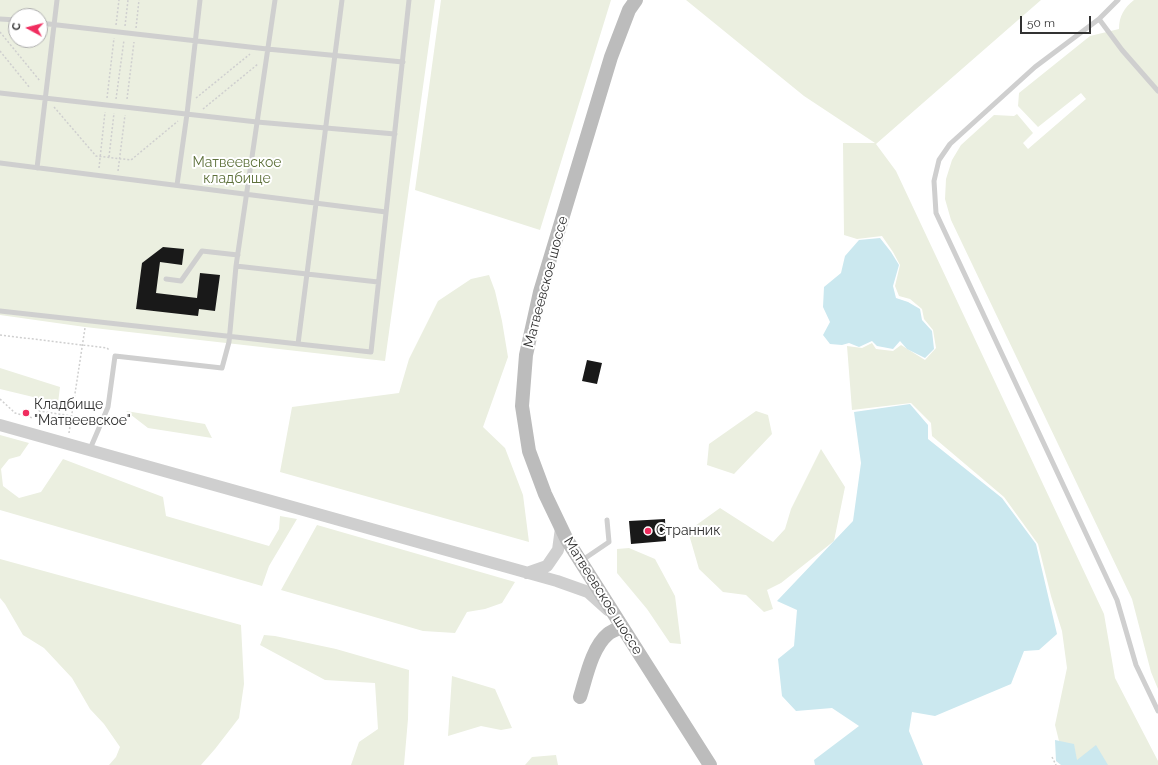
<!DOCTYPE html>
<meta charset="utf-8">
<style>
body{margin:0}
#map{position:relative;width:1158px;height:765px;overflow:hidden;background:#fff;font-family:Raleway,sans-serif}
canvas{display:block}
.north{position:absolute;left:8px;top:8px;width:40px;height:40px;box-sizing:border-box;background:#fff;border:1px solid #adadad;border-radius:50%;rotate:277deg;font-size:11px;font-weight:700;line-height:16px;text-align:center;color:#323232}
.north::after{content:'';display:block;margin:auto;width:14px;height:18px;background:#f02d5f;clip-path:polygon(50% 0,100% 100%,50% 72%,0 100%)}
.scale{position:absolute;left:1020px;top:16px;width:71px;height:18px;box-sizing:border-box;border:2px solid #323232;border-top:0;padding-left:5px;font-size:12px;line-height:14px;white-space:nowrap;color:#323232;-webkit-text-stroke:3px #fff;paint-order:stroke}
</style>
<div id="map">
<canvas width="1158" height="765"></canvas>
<div class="north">С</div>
<div class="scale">50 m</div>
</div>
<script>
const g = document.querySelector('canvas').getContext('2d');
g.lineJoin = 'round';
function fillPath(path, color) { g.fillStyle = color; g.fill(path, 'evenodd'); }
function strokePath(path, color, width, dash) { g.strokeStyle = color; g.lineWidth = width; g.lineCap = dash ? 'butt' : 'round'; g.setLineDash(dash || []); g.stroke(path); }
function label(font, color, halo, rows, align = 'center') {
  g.font = font + ' Raleway,sans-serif'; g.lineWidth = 4; g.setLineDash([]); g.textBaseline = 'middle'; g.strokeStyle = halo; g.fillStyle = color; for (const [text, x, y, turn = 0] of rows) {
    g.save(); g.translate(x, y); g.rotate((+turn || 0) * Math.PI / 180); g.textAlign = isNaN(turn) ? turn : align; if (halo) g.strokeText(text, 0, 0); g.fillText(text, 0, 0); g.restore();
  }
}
fillPath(new Path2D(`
 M0,0H435L385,361L85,327L0,315ZM16,16H40V40H16Z
 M441,0H611L540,230L415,190Z
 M686,0H1041L876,144L896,171L1104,614L1115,678L1158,761V765H1065L1055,725L1067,668L1062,631L1051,596L1038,544L1004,497L932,436L931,423L911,403L852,410L847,346L862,348L872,343L876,349L893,351L901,345L925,360L936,348L933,330L924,319L922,309L910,299L899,296L895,286L900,265L893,252L882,236L857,239L844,235L843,143H875L804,96Z
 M1134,0H1158V689L1151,672L1132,599L951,220L945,199L946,179L952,160L961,145L994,115L1014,116L1017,114L1033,133L1023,143L1028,149L1086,99L1081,93L1038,127L1018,106L1019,93L1090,36L1119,29C1119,16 1124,8 1134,0Z
 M489,275L495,291L502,321L508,357L483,427L505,448L523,495L529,542L280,472L292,407L399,393L409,359L438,301L471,279Z
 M0,368L60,387L58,403L0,389Z
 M126,411L205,424L212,438L148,428Z
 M756,411L768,415L772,434L734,474L707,465L709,444Z
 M0,435L29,443L20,456L9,459L1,469L3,486L19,498L41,492L63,459L163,497L166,516L269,546L279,529L280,516L297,519L269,566L262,586L0,510Z
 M821,449L845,487L834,541L781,583L767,590L773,609L764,612L746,595L723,592L699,569L688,531L720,508L773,542L785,529L791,509Z
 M317,525L515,582L502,603L485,609L467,612L455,633L423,631L281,590Z
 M629,548L655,559L675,596L681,644L670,643L647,609L617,573V549Z
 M0,559L241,625L244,684L239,718L215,749L201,765H109L116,757L120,747L104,724L90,709L72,678L44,648L23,635L5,604L0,598Z
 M264,635L275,636L336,649L409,670L408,719L404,765H351L359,742L378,729L375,683L325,680L260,645Z
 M452,676L495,689L512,728L501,730L481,726L448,736Z
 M556,755L558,765H525L532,757Z`), '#ebefe0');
fillPath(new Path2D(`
 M880,238L891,252L899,265L893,286L896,298L908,302L920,309L922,320L932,331L934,349L925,358L907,349L900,341L893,349L877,346L872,341L859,347L849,343L842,345L830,344L823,335L830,322L823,307L824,287L841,273L845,256L859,240Z
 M910,404L928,425V439L1002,498L1036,544L1057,634L1039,650L1024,651L1011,684L935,716L912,712L909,731L923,765H815L814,760L859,726L832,708L796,711L782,696L778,659L794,646L797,610L777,601L853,521L861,463L854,412Z
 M1055,740L1074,744L1077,760L1096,745L1108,765H1061L1056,761Z`), '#cbe8ef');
fillPath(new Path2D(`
 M163,247L184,249L182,265L160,262L156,293L197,298L200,273L220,275L215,311L199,309L198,316L136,309L142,263Z
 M587,360L602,363L597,384L582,381Z
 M665,519L666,541L631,544L629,521Z`), '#191919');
strokePath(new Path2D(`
 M116,25L119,0
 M125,26L128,0
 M136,28L139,0
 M0,32L40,81
 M0,51L30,88
 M107,98L114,38
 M196,98L250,54
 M116,99L124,40
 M127,99L134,42
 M54,107L96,156L131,160L178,121
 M203,109L258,64
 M109,157L114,113
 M99,168L105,112
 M118,171L125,115
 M0,335L107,348L110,351
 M0,399L15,413L33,418L39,411L72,416
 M69,433L85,328
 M1052,757L1056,765`), '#cfcfcf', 1.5, [2, 2]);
strokePath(new Path2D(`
 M1118,0L1099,19L1035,67L950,144L939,160L934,181L936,213L1117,600L1136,665L1158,711
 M0,19L16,20
 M1099,19L1122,50L1158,91
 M40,23L267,49L403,62
 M0,93L257,122L395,134
 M0,163L386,212
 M37,168L57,0
 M177,185L187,114L200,0
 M236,266L378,282
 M166,279L181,281L202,251L238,255
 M0,311L371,352L409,0
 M298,344L342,0
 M90,449L108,407L115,356L222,368L229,342L236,266L275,0
 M581,561L609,542L607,520`), '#cfcfcf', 5);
strokePath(new Path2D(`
 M0,425L557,581L588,592L608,610
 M527,573L547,566L558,550L561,528`), '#cfcfcf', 12);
strokePath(new Path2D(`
 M636,0L629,10L611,57L540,292L526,355L522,406L529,451L545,494L567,540L710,765
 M580,697C586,678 592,647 608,634C611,631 617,629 622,627`), '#bcbcbc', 14);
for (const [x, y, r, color] of [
 [26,413,4,"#f02d5f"],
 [648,531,4,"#f02d5f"]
]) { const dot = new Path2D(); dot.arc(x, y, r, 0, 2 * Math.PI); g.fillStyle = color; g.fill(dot); strokePath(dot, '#fff', 1.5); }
label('14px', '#5e713b', '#fff', [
 ["Матвеевское",237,163],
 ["кладбище",237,179]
]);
label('14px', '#323232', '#fff', [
 ["Матвеевское шоссе",546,282,-75],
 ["Матвеевское шоссе",603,596,58]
]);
label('14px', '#323232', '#fff', [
 ["Кладбище",34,405],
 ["\"Матвеевское\"",34,421],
 ["Странник",656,531]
], 'left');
</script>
